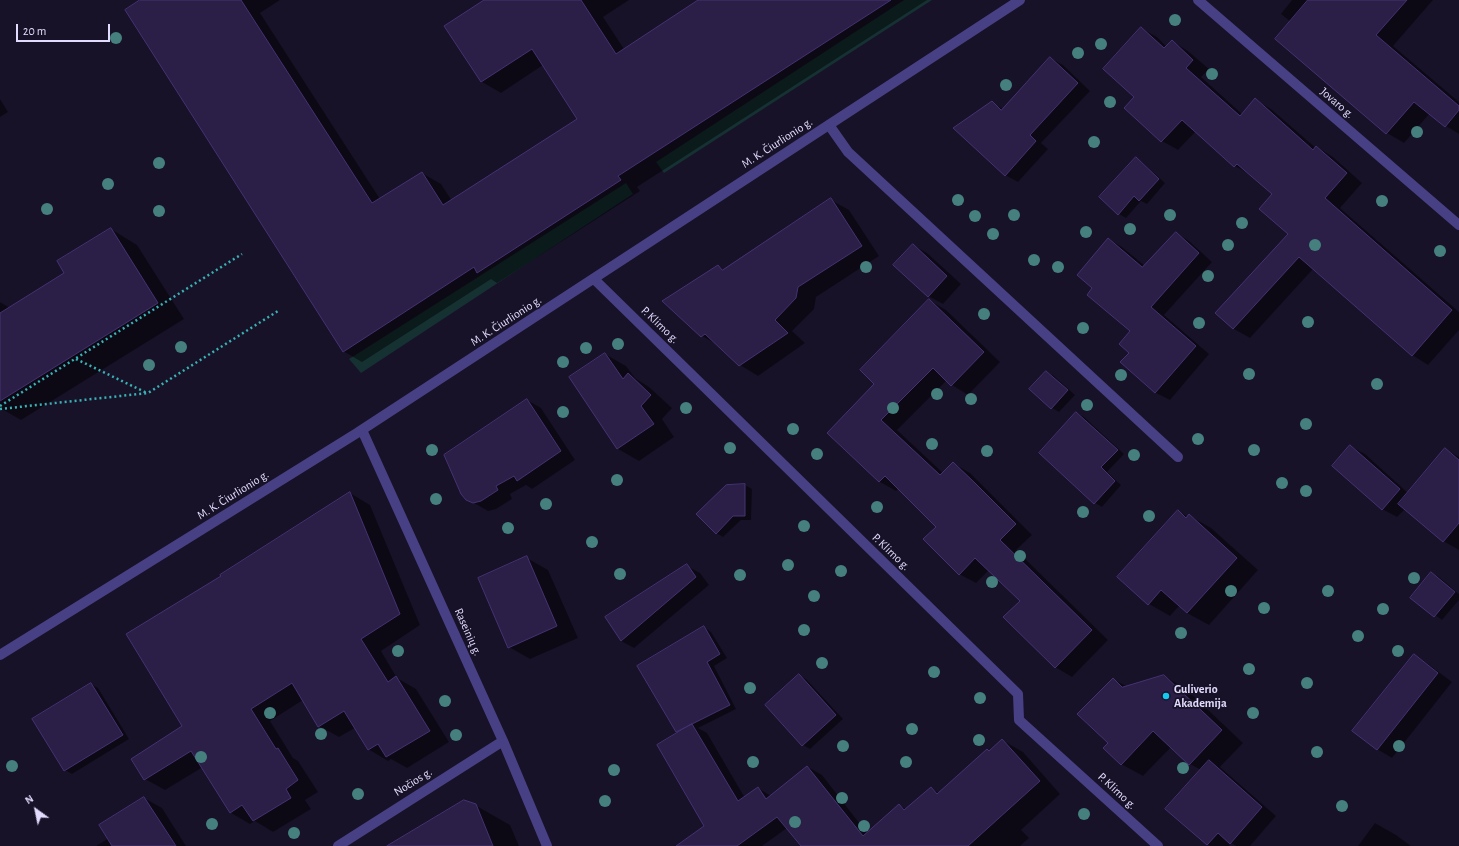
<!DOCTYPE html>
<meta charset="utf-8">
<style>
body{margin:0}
#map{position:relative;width:1459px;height:846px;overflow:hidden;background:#181228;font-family:"Alegreya Sans",sans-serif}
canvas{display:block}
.north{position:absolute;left:16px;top:790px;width:40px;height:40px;-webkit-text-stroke:3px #181228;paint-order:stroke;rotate:327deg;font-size:11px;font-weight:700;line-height:16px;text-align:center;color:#e2dbfd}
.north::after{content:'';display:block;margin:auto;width:14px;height:18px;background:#e2dbfd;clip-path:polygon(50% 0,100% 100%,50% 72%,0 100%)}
.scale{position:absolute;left:16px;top:24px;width:94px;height:18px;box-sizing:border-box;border:2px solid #e2dbfd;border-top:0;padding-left:5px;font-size:12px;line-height:14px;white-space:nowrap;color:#e2dbfd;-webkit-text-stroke:3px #181228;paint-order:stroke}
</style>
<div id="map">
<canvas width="1459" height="846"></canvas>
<div class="north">N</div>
<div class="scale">20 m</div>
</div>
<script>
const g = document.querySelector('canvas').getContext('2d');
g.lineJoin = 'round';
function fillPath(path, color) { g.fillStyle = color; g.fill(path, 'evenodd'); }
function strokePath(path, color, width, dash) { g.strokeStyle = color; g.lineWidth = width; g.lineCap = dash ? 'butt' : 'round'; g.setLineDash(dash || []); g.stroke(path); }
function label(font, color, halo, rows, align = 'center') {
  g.font = font + ' "Alegreya Sans",sans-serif'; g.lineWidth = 3.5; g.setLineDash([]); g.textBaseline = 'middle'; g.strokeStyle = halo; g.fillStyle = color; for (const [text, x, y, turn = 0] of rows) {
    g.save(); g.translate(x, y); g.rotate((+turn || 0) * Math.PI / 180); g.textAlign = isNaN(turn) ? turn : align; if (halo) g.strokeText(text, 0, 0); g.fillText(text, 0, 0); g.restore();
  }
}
fillPath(new Path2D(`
 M904,0H932L664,173L656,162Z
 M626,183L633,194L361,373L349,359Z`), '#153132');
fillPath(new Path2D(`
 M142,0H280L260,13L380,199L422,173L441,184L452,201L578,119L543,65L501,93L482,82L446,26L486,0H629L603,17L624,49L700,0H927L637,187L640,191L497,283L491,279L362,362L343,351Z
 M1292,0H1433L1393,46L1459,102V134L1446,126L1430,113L1404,143L1387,133L1291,22L1281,14Z
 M1141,28L1157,37L1167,47L1172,41L1188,51L1209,69L1201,77L1242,114L1255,100L1271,109L1316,148L1317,147L1333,157L1362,183L1340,208L1459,312V330L1428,365L1412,355L1313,269L1250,338L1234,329L1217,313L1289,234L1273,194L1251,175L1235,166L1196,131L1178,150L1162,141L1125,108L1136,97Z
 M1050,58L1063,65L1090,91L1041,143L1048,149L1018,182L1005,175L992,103L1003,109Z
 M0,99L8,112L0,117Z
 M1136,158L1143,163L1165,183L1147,204L1141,201L1126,218L1119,214Z
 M831,200L849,210L879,256L816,297L814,309L792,331L805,343L758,376L740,365L718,345L702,336L718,267L723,270Z
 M111,229L137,245L184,319L21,420L0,408V302L10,308L66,273Z
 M1176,233L1189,241L1212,262L1164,315L1209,354L1170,400L1156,393L1121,362L1130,352L1131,331L1094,288L1108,239L1122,247L1145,266Z
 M913,245L927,253L961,284L943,304L928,296Z
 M929,300L946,310L1000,362L968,395L952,385L947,380L897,430L943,473L953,463L970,473L1032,535L1016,550L1108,640L1072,677L1055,667L1021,601L989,570L976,583L959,574L938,527L899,488L896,491L880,482L829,433L875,384Z
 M605,354L626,366L635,378L649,387L672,408L662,419L674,437L639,461L618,449L570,377Z
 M1047,372L1054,376L1075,395L1059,412L1052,408Z
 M527,400L541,408L575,460L532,489L526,485L510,494L512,499L496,509L488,511L467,499Z
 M1077,413L1084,417L1124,454L1107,472L1121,485L1102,507L1095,503Z
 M1350,446L1365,454L1408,493L1445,449L1459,457V550L1443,541L1405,509L1397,517L1382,509Z
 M745,485L752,489L751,520H741L723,537L716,533L727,486Z
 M350,493L370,505L420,625L381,651L397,678L416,689L449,742L407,768L391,759L388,761L368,749L355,728L339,737L319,726L303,700L270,721L293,758L298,761L318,792L305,800L311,809L273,832L255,821L250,824L231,813L203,767L165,790L145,779L184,727L222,576Z
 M1178,511L1188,517L1190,516L1211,528L1258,570L1209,625L1187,613L1180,605L1170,616L1149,604Z
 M527,558L548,570L578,638L530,659L509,647Z
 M687,566L700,573L709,585L634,648L621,641Z
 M1431,573L1439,577L1459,594V600L1442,620L1411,597Z
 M704,627L711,632L727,658L714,666L736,709L698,728L707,733L745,798L758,788L771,796L808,767L822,775L867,833L899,805L906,809L931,788L939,793L1002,740L1023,752L1060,794L1021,830L1029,838L1020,846H802L787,828L762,846H688L705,826L680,733L677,731Z
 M1414,655L1428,664L1452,682L1392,758L1377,749Z
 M799,675L806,679L843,719L810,749L803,745Z
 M1164,676L1185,688L1243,743L1220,767L1276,816L1250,846H1236L1231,843L1229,846H1210L1167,808L1201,770L1190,764L1171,747L1143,776L1121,764L1109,743L1113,679L1126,686Z
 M91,684L98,688L129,739L72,774L65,770Z
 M144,798L162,808L186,846H96L109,838Z
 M475,805L510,825L519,846H418Z
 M1375,823L1396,835L1411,846H1358Z`), '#0007');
const building = new Path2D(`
 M140,0H241L372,203L422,172L443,205L577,119L532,49L481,82L444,26L484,0H581L616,54L698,0H891L618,176L621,180L477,273L474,267L343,352L125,10Z
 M1308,0H1407L1376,35L1459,106V110L1445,127L1414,102L1386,134L1275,39Z
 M1141,27L1164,48L1172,40L1193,60L1186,68L1240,116L1255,98L1313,150L1316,146L1347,173L1325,198L1452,310L1412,356L1299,257L1233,329L1215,313L1288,234L1259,209L1272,194L1237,164L1234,167L1182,120L1161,142L1124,108L1134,97L1103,69Z
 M1050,57L1078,83L1030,135L1036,141L1005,176L953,128L992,101L1001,110Z
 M1136,157L1159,179L1139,201L1134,196L1118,215L1099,197Z
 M831,198L862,246L798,287L796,298L775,320L788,333L739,366L705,334L701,337L662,301L718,265L722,270Z
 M111,228L158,303L0,401V313L64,273L57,261Z
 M1176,232L1199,253L1151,307L1196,346L1155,393L1120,362L1129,353L1119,344L1130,331L1087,295L1092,288L1077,275L1108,238L1142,267Z
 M913,244L947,276L928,297L893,265Z
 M929,299L984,352L951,386L933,368L881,420L940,475L953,462L975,483L1016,524L1000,540L1092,630L1055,668L1003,617L1020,601L975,558L959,575L923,539L936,527L885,476L879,482L827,433L874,384L860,370Z
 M605,353L623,379L628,373L651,395L641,406L654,424L617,449L569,377Z
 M1046,371L1068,390L1051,409L1029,389Z
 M527,399L561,451L517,481L514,476L496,486L498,490L481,501L473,503L466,500L461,494L444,455Z
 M1076,412L1118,450L1101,467L1115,481L1094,504L1039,453Z
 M1350,445L1400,489L1382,510L1332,466Z
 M1445,448L1459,460V523L1443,542L1398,504Z
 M745,484V516H733L716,534L696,514L726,485Z
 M350,492L400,614L361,639L388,682L396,676L430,731L386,757L378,744L368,750L344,711L318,727L292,683L251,709L276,749L278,748L298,780L286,789L291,798L253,821L242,805L230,813L191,751L144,780L131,759L182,726L126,634L221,576L220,575Z
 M1178,510L1186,518L1189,514L1237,558L1187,613L1161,590L1148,605L1117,577Z
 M527,556L557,626L508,648L478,578Z
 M687,564L696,577L621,641L605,617Z
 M1431,572L1455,592L1434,617L1410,598Z
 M704,626L720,654L707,662L730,705L676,732L637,666Z
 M1414,654L1438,673L1377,750L1352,731Z
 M799,674L836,715L802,746L765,705Z
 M1164,675L1222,730L1189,765L1153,731L1121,765L1103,748L1108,743L1077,714L1113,678L1122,687Z
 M91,683L123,735L64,771L32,719Z
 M692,724L738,801L758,787L766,799L807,766L863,836L899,804L904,810L931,787L937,794L987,749L989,751L1002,739L1040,781L968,846H801L777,817L737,846H676L704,826L657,745Z
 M1209,760L1262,807L1230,844L1218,833L1207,845L1165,809Z
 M144,797L176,846H112L99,825Z
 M464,800L476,804L493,846H387Z`);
fillPath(building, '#2b1f48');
strokePath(building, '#443273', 1);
strokePath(new Path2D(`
 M76,359L147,393
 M0,406L242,254
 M0,409L148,393L278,311`), '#37b2b5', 2.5, [2, 3]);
strokePath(new Path2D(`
 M829,125L848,152L1178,457`), '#484085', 10);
strokePath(new Path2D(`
 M1198,0L1459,225
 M594,279L1018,694L1019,720L1158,846
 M362,430L503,741L547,846
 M0,655L357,433L1020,0
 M338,846L503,741`), '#484085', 10);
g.fillStyle = '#45807f';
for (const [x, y] of [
 [1175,20],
 [116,38],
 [1101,44],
 [1078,53],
 [1212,74],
 [1006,85],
 [1110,102],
 [1417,132],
 [1094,142],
 [159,163],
 [108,184],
 [958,200],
 [1382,201],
 [47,209],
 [159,211],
 [1014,215],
 [1170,215],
 [975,216],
 [1242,223],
 [1130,229],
 [1086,232],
 [993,234],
 [1228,245],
 [1315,245],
 [1440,251],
 [1034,260],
 [866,267],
 [1058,267],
 [1208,276],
 [984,314],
 [1308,322],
 [1199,323],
 [1083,328],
 [618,344],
 [181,347],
 [586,348],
 [563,362],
 [149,365],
 [1249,374],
 [1121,375],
 [1377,384],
 [937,394],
 [971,399],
 [1087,405],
 [686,408],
 [893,408],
 [563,412],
 [1306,424],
 [793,429],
 [1198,439],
 [932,444],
 [730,448],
 [432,450],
 [1254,450],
 [987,451],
 [817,454],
 [1134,455],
 [617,480],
 [1282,483],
 [1306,491],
 [436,499],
 [546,504],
 [877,507],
 [1083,512],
 [1149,516],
 [804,526],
 [508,528],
 [592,542],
 [1020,556],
 [788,565],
 [841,571],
 [620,574],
 [740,575],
 [1414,578],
 [992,582],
 [1231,591],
 [1328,591],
 [814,596],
 [1264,608],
 [1383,609],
 [804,630],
 [1181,633],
 [1358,636],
 [398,651],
 [1398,651],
 [822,663],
 [1249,669],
 [934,672],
 [1307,683],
 [750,688],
 [980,698],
 [445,701],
 [270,713],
 [1253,713],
 [912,729],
 [321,734],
 [456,735],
 [979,740],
 [843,746],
 [1399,746],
 [1317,752],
 [201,757],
 [753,762],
 [906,762],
 [12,766],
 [1183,768],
 [614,770],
 [358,794],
 [842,798],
 [605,801],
 [1342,806],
 [1084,814],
 [795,822],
 [212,824],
 [864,826],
 [294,833]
]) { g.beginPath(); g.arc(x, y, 6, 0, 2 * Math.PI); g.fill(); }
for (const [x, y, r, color] of [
 [1166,696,4,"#12c9f2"]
]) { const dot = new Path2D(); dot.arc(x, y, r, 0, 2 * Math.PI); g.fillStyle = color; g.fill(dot); strokePath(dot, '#181228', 1.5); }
label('12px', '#e2dbfd', '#181228', [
 ["Jovaro g.",1337,103,41],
 ["M. K. Čiurlionio g.",777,143,-33],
 ["M. K. Čiurlionio g.",506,321,-33],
 ["P. Klimo g.",660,325,44],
 ["M. K. Čiurlionio g.",233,495,-32],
 ["P. Klimo g.",891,552,44],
 ["Raseinių g.",468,632,66],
 ["Nočios g.",413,782,-32],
 ["P. Klimo g.",1117,791,43]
]);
label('bold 12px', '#e2dbfd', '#181228', [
 ["Guliverio",1174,689],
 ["Akademija",1174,703]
], 'left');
</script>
